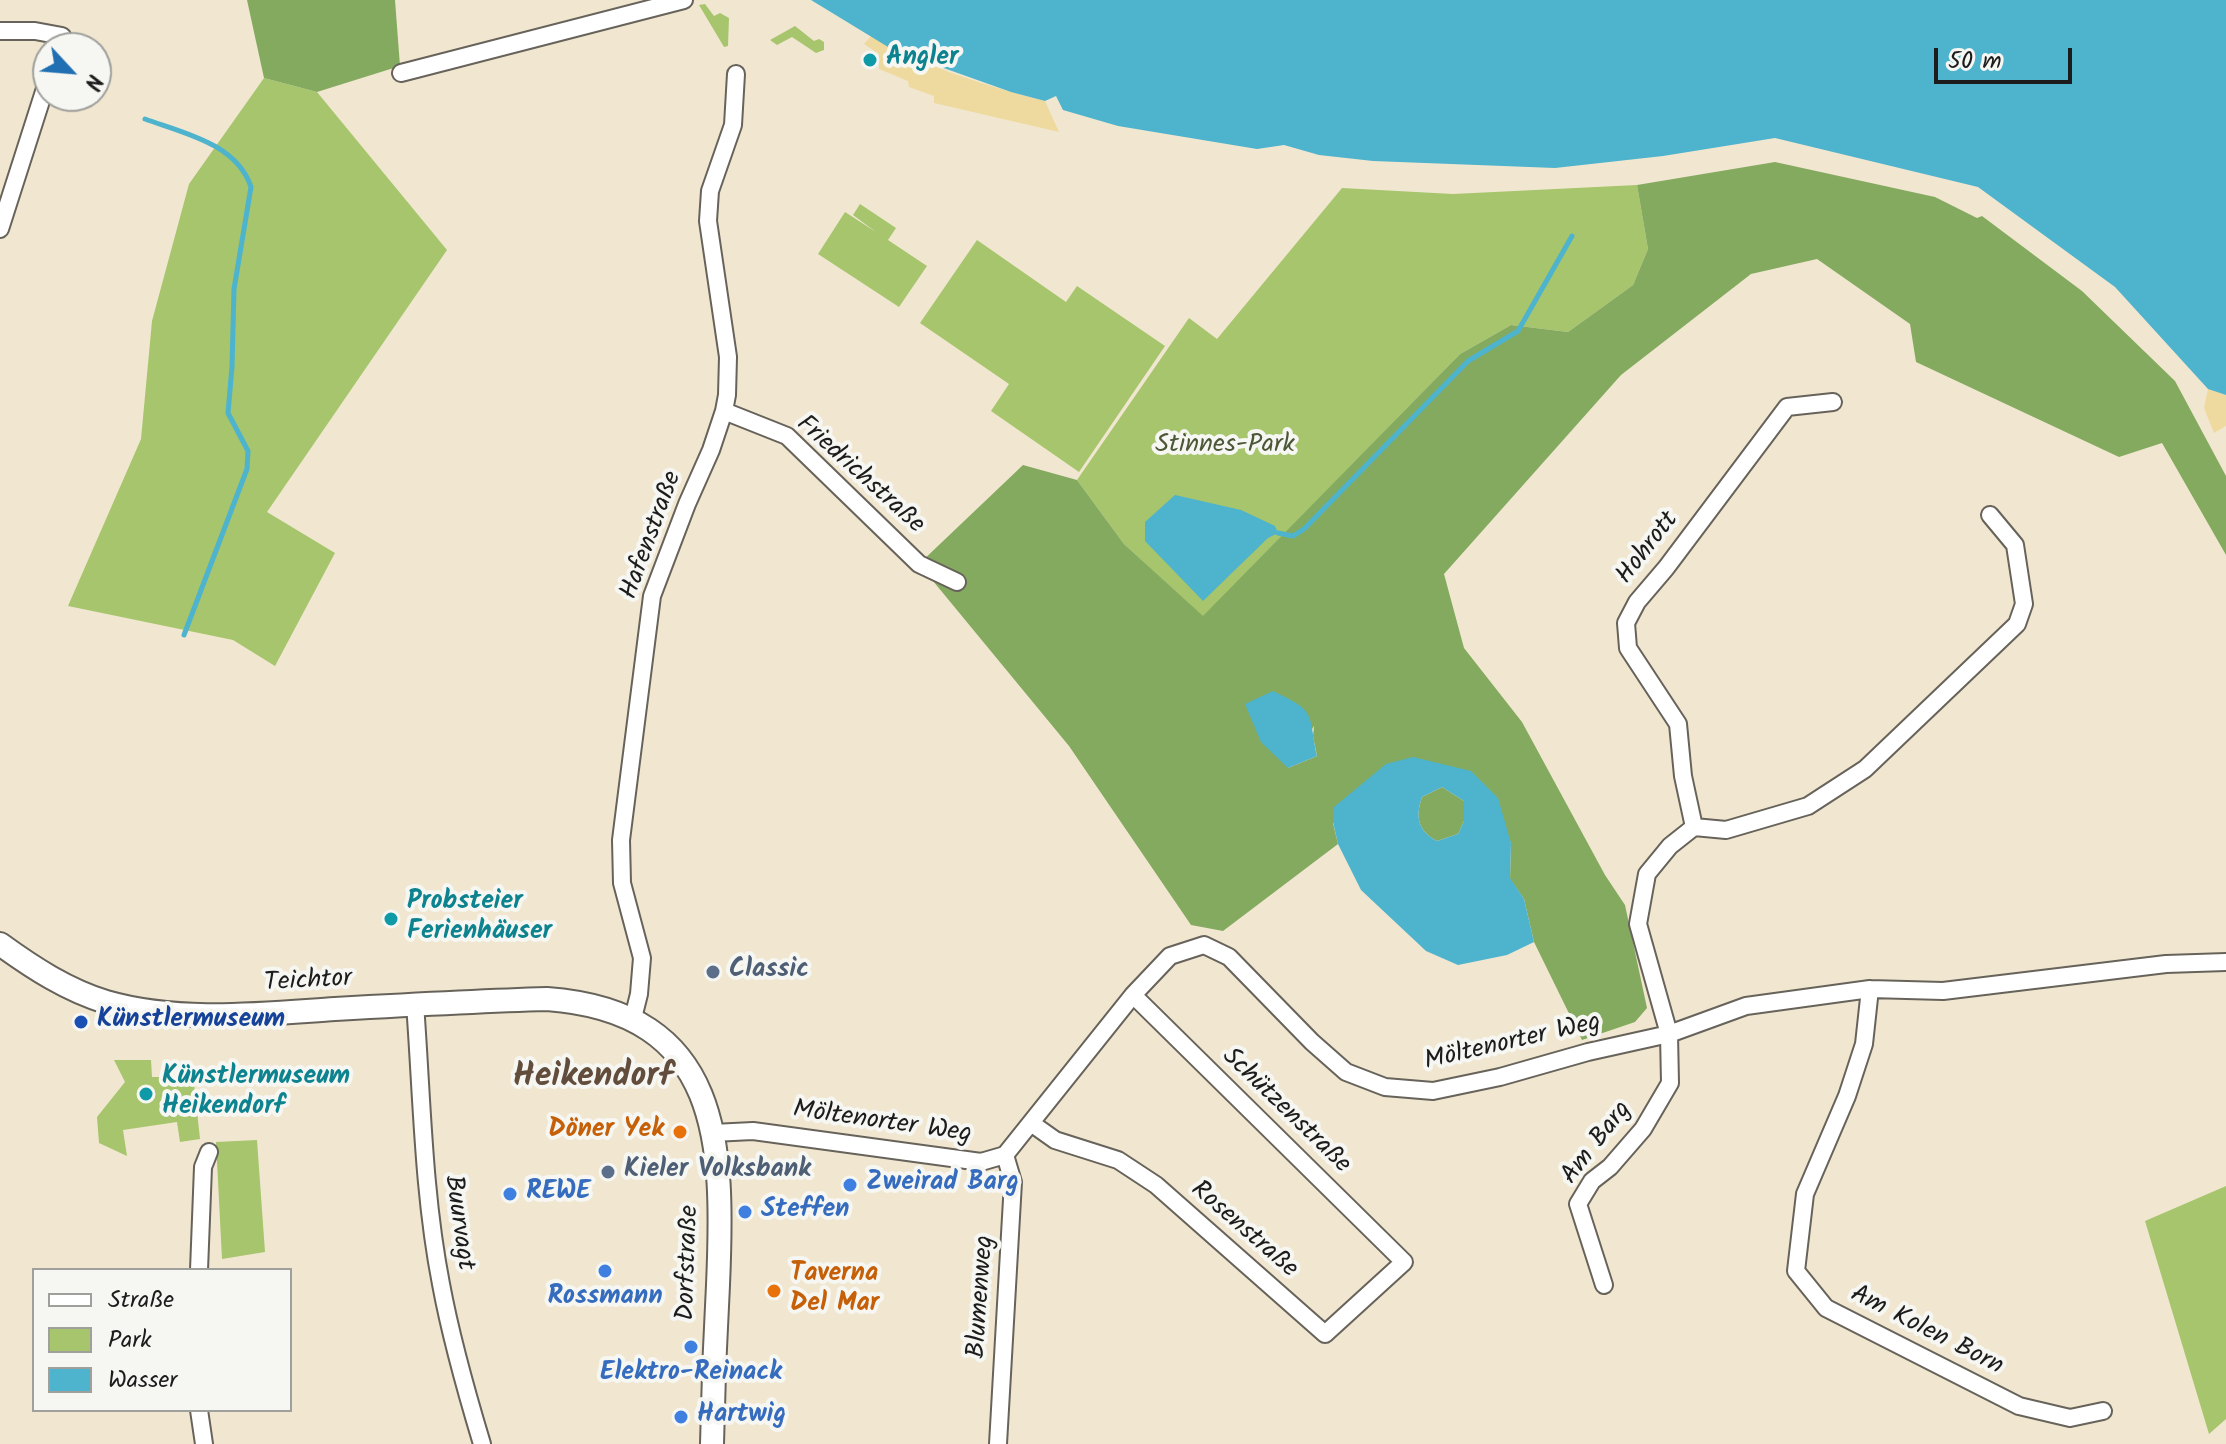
<!DOCTYPE html>
<meta charset="utf-8">
<style>
body{margin:0}
#map{position:relative;width:2226px;height:1444px;overflow:hidden;background:#f1e7d0;font-family:Kalam,sans-serif}
canvas{display:block}
.legend{position:absolute;left:32px;top:1268px;width:260px;height:144px;box-sizing:border-box;background:#f6f6f2;border:2px solid #9f9f9c;margin:0;padding:10px 14px;list-style:none;font-size:24px;color:#1c1c1c}
.legend li{display:flex;align-items:center;gap:16px;height:40px}
.legend b{width:40px;border:2px solid #9f9f9c}
.north{position:absolute;left:32px;top:32px;width:80px;height:80px;box-sizing:border-box;background:#f6f6f2;border:2px solid #9f9f9c;border-radius:50%;rotate:116deg;font-size:22px;font-weight:700;line-height:32px;text-align:center;color:#1c1c1c}
.north::after{content:'';display:block;margin:auto;width:28px;height:36px;background:#1f6fb2;clip-path:polygon(50% 0,100% 100%,50% 72%,0 100%)}
.scale{position:absolute;left:1934px;top:48px;width:138px;height:36px;box-sizing:border-box;border:4px solid #1c1c1c;border-top:0;padding-left:10px;font-size:24px;line-height:28px;white-space:nowrap;color:#1c1c1c;-webkit-text-stroke:6px #f6f6f2;paint-order:stroke}
</style>
<div id="map">
<canvas width="2226" height="1444"></canvas>
<ul class="legend">
<li><b style="height:10px;background:#fff"></b>Straße</li>
<li><b style="height:22px;background:#a6c56d"></b>Park</li>
<li><b style="height:22px;background:#4eb3cd"></b>Wasser</li>
</ul>
<div class="north">N</div>
<div class="scale">50 m</div>
</div>
<script>
const g = document.querySelector('canvas').getContext('2d');
g.lineJoin = 'round';
function fillPath(path, color) { g.fillStyle = color; g.fill(path, 'evenodd'); }
function strokePath(path, color, width, dash) { g.strokeStyle = color; g.lineWidth = width; g.lineCap = dash ? 'butt' : 'round'; g.setLineDash(dash || []); g.stroke(path); }
function label(font, color, halo, rows, align = 'center') {
  g.font = font + ' Kalam,sans-serif'; g.lineWidth = 8; g.setLineDash([]); g.textBaseline = 'middle'; g.strokeStyle = halo; g.fillStyle = color; for (const [text, x, y, turn = 0] of rows) {
    g.save(); g.translate(x, y); g.rotate((+turn || 0) * Math.PI / 180); g.textAlign = isNaN(turn) ? turn : align; if (halo) g.strokeText(text, 0, 0); g.fillText(text, 0, 0); g.restore();
  }
}
fillPath(new Path2D(`
 M705,4L714,16L720,13L729,18L728,46L724,47L699,5Z
 M795,26L814,41L819,39L824,42V50L816,53L792,37L777,45L770,40Z
 M264,78L317,92L447,250L267,512L335,553L275,666L233,640L68,606L141,439L152,321L189,184Z
 M1637,185L1648,249L1633,285L1568,332L1511,325L1460,354L1203,617L1124,544L1077,480L1189,318L1217,339L1342,188L1453,194Z
 M860,204L896,228L888,240L927,266L899,307L818,254L845,212L876,232L853,215Z
 M977,240L1066,302L1077,286L1165,346L1079,472L991,411L1009,384L920,323Z
 M114,1060H151L152,1077H160L161,1085L194,1083L200,1139L180,1142L177,1122L123,1130L127,1156L99,1143L97,1117L125,1082Z
 M257,1140L265,1252L222,1259L216,1142Z
 M2226,1186V1419L2209,1434L2145,1221Z`), '#a6c56d');
fillPath(new Path2D(`
 M247,0H395L400,66L317,92L264,78Z
 M1775,162L1935,197L1977,218L1982,216L2082,291L2175,381L2226,476V555L2162,443L2119,457L1916,362L1910,324L1817,259L1751,274L1621,375L1444,574L1464,648L1522,722L1605,875L1625,905L1647,1008L1635,1022L1582,1040L1534,942L1524,899L1510,879L1511,843L1471,772L1333,823L1338,844L1223,931L1191,925L1069,746L919,564L1023,465L1077,480L1124,544L1203,616L1460,354L1511,325L1568,332L1633,285L1648,249L1637,185ZM1314,726L1313,736L1317,756L1288,768Z
 M1442,787L1464,801V821L1458,834L1437,841C1418,831 1415,817 1422,797Z`), '#84aa60');
fillPath(new Path2D(`
 M871,36C919,65 990,87 1045,101L1059,132L934,103V96L909,87L908,81L879,69V54L864,44Z
 M2208,389L2226,395V426L2214,433L2204,408Z`), '#eeda9e');
fillPath(new Path2D(`
 M811,0H2226V395L2208,389L2115,287L1978,187L1775,138L1663,156L1555,168L1373,161L1319,155L1284,145L1257,149L1118,126L1063,110L1056,96L1045,101L1011,92L893,50Z
 M1175,495L1241,510L1275,526L1278,533L1268,538L1203,601L1145,541V522Z
 M1273,691C1317,712 1308,712 1317,756L1288,768L1261,742L1245,704Z
 M1413,757L1471,771L1498,798L1511,843L1510,878L1524,899L1534,942L1507,955L1458,965L1426,951L1361,890L1338,844L1333,822L1334,807L1386,764ZM1442,787L1464,801V821L1458,834L1437,841C1418,831 1415,817 1422,797Z`), '#4eb3cd');
strokePath(new Path2D(`
 M145,119C184,133 237,144 251,187L234,289L232,367L228,413L248,451L247,469L184,635
 M1278,533L1293,536L1304,529L1468,361L1518,331L1572,236`), '#4eb3cd', 5);
const street = new Path2D(`
 M0,31H35L62,36L58,48
 M401,73L684,0
 M0,229L48,79
 M724,411L787,436L919,564L957,582
 M1694,827L1683,776L1678,724L1628,648L1626,623L1637,602L1666,568L1787,407L1833,402
 M1870,989L1864,1044L1847,1096L1805,1194L1796,1271L1826,1308L2019,1406L2070,1418L2103,1411
 M415,1004C422,1097 423,1192 441,1284C451,1338 466,1391 482,1444
 M633,1018L639,994L642,958L622,883L621,840L652,596L687,504L711,450L724,411L727,395L728,357L708,221L710,191L733,125L736,74
 M1031,1123L1055,1140L1118,1160L1156,1185L1325,1334L1404,1262L1133,995
 M713,1133L753,1131L981,1162L1005,1155L1133,995L1170,956L1204,945L1229,957L1312,1042L1346,1072L1385,1087L1433,1091L1500,1077L1588,1052L1669,1034L1746,1006L1870,989L1943,991L2166,964L2226,962
 M199,1270L203,1167L209,1152
 M1604,1285L1578,1204L1592,1181L1610,1167L1643,1129L1670,1083L1669,1034L1638,924L1647,874L1670,846L1694,827L1726,830L1808,806L1865,769L2017,624L2024,604L2015,545L1990,515
 M199,1410L204,1444
 M998,1444L1013,1182L1005,1155`);
const secondary = new Path2D(`
 M0,944C33,968 67,990 106,1002C179,1023 260,1014 335,1009C406,1005 477,1001 547,999C723,1012 724,1145 718,1285C715,1338 713,1391 712,1444`);
strokePath(street, '#67635b', 20);
strokePath(secondary, '#67635b', 26);
strokePath(street, '#fff', 16);
strokePath(secondary, '#fff', 22);
for (const [x, y, r, color] of [
 [870,60,8,"#0f9aa8"],
 [391,919,8,"#0f9aa8"],
 [713,972,8,"#5c6f8a"],
 [81,1022,8,"#1a4fb4"],
 [146,1094,8,"#0f9aa8"],
 [680,1132,8,"#e8710a"],
 [608,1172,8,"#5c6f8a"],
 [850,1185,8,"#3f7fe0"],
 [510,1194,8,"#3f7fe0"],
 [745,1212,8,"#3f7fe0"],
 [605,1271,8,"#3f7fe0"],
 [774,1291,8,"#e8710a"],
 [691,1347,8,"#3f7fe0"],
 [681,1417,8,"#3f7fe0"]
]) { const dot = new Path2D(); dot.arc(x, y, r, 0, 2 * Math.PI); g.fillStyle = color; g.fill(dot); strokePath(dot, '#f6f6f2', 3); }
label('bold 26px', '#0d838f', '#f6f6f2', [
 ["Angler",886,60],
 ["Probsteier",407,904],
 ["Ferienhäuser",407,934],
 ["Künstlermuseum",162,1079],
 ["Heikendorf",162,1109]
], 'left');
label('26px', '#4c5738', '#f6f6f2', [
 ["Stinnes-Park",1225,447]
]);
label('26px', '#1c1c1c', '#f6f6f2', [
 ["Friedrichstraße",859,476,42],
 ["Hafenstraße",653,536,-70],
 ["Hohrott",1649,549,-52],
 ["Teichtor",308,983,-3],
 ["Möltenorter Weg",1513,1044,-13],
 ["Schützenstraße",1285,1112,44],
 ["Möltenorter Weg",882,1124,8],
 ["Am Barg",1598,1144,-52],
 ["Buurvagt",457,1223,82],
 ["Rosenstraße",1243,1231,41],
 ["Dorfstraße",690,1263,-88],
 ["Blumenweg",983,1297,-86],
 ["Am Kolen Born",1926,1332,27]
]);
label('bold 26px', '#4e5e75', '#f6f6f2', [
 ["Classic",729,972],
 ["Kieler Volksbank",624,1172]
], 'left');
label('bold 26px', '#164399', '#f6f6f2', [
 ["Künstlermuseum",97,1022]
], 'left');
label('bold 26px', '#c56008', '#f6f6f2', [
 ["Döner Yek",664,1132],
 ["Taverna",790,1276,"left"],
 ["Del Mar",790,1306,"left"]
], 'right');
label('bold 26px', '#366cbe', '#f6f6f2', [
 ["Zweirad Barg",866,1185],
 ["REWE",526,1194],
 ["Steffen",761,1212],
 ["Rossmann",605,1299,"center"],
 ["Elektro-Reinack",691,1375,"center"],
 ["Hartwig",697,1417]
], 'left');
label('bold 34px', '#624d3c', '#f6f6f2', [
 ["Heikendorf",593,1079]
]);
</script>
